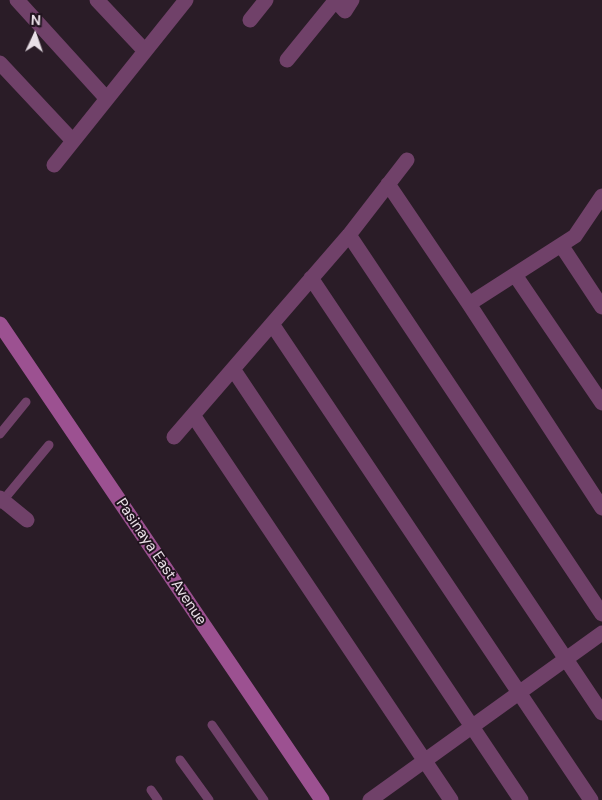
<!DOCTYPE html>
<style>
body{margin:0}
#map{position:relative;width:602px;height:800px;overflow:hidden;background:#2a1c27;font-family:"DM Sans",sans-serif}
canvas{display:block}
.north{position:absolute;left:10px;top:10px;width:50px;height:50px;-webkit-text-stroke:4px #20131e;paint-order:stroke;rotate:3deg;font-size:14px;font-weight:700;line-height:20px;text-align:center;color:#e9e0e7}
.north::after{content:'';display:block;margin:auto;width:18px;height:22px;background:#e9e0e7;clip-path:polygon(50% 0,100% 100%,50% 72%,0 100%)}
</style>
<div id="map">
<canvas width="602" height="800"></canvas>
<div class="north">N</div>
</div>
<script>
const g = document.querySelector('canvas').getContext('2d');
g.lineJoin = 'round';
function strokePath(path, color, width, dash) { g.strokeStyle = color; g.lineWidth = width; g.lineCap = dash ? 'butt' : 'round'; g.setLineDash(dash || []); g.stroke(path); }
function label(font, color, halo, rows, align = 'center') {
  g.font = font + ' "DM Sans",sans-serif'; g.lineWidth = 4; g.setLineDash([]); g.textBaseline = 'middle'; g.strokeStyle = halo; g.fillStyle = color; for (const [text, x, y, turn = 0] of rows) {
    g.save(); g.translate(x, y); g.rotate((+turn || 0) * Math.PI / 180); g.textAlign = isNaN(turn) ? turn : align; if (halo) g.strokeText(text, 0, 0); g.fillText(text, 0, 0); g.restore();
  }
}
strokePath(new Path2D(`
 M0,434L26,402
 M0,504L49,445
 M212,725L264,800
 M180,760L209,800
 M151,790L158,800`), '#704169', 9);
strokePath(new Path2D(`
 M17,0L107,99
 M97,0L145,51
 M335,0L345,11L352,0
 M250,20L266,0
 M287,60L335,1
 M0,63L73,141
 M54,165L186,0
 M388,184L469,304L602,508
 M349,235L602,614
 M561,245L602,307
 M515,275L602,403
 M311,278L602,713
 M469,304L575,236L602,196
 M272,324L591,800
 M233,369L521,800
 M193,415L451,800
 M174,437L349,235L407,160
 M0,498L27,520
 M370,800L602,633`), '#704169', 15);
strokePath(new Path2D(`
 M0,324L322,800`), '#9c5191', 15);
label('15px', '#e9e0e7', '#20131e', [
 ["Pasinaya East Avenue",161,562,56]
]);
</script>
